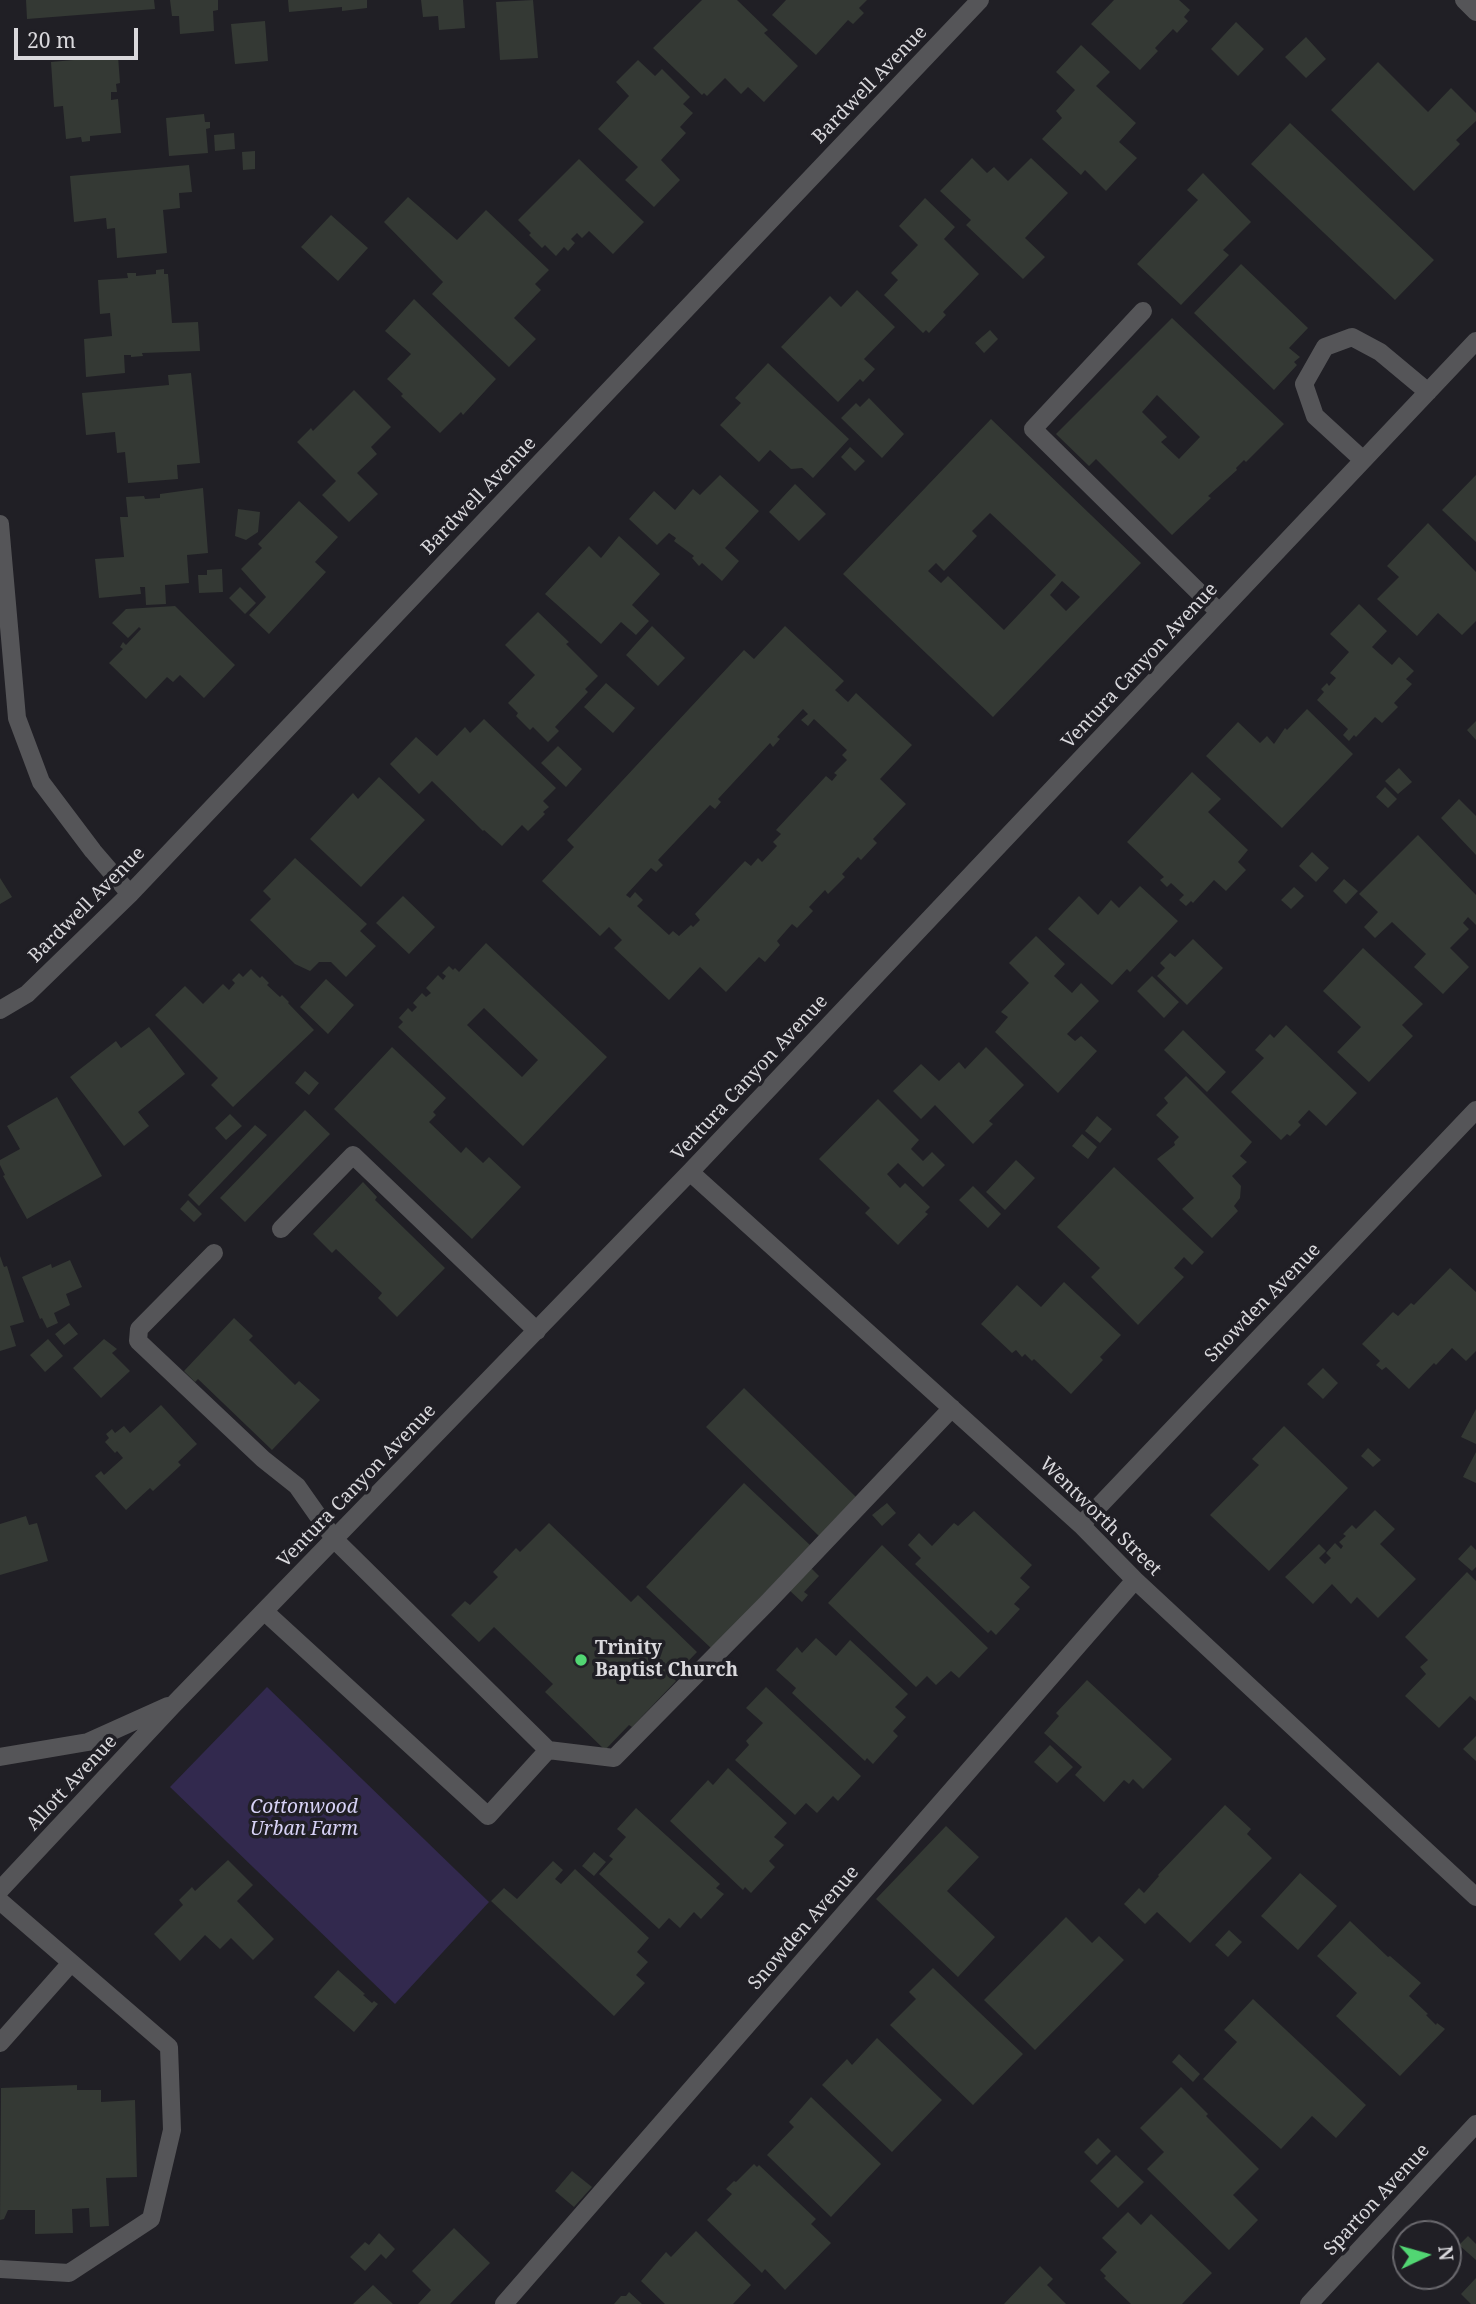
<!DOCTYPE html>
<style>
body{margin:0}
#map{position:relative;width:1476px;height:2304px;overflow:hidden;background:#201f25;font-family:"Noto Serif",serif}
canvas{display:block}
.north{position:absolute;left:1392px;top:2220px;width:70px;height:70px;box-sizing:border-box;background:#201f25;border:2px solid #6a696e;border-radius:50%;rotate:85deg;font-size:19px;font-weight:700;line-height:28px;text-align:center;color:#d9d8dc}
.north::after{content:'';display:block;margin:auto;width:24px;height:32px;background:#52d673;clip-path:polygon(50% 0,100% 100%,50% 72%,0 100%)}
.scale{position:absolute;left:14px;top:28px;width:124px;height:32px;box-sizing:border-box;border:4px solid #d9d8dc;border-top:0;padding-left:9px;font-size:21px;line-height:24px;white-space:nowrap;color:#d9d8dc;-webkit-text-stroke:5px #201f25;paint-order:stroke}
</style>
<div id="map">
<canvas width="1476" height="2304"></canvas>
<div class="north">N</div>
<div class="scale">20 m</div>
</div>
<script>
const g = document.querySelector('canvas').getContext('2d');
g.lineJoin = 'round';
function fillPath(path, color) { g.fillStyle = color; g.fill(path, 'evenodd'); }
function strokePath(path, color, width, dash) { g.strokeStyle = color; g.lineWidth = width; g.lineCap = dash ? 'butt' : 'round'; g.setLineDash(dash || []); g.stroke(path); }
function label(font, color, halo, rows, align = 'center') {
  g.font = font + ' "Noto Serif",serif'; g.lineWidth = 7; g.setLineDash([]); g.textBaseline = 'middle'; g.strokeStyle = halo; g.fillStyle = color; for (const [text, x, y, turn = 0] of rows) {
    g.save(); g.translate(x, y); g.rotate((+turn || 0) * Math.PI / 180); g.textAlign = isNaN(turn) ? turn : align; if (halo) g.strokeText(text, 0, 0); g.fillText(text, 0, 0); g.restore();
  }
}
fillPath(new Path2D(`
 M267,1687L489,1902L395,2004L170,1787Z`), '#32294e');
fillPath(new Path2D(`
 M26,0H154L155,9L27,19Z
 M170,0H218V10L213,11L214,31L180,34L179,16H172Z
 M288,0H367V8L342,11V7L289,12Z
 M421,0H463L465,28L439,30L438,16L423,17Z
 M533,0L538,58L500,60L496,2Z
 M702,0H737L768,30L764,33L798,66L764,102L748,87L741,94L725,78L707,96L704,93L702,95L653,48Z
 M786,0H867L859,8L864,13L853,24L848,20L816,55L772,15Z
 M1114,0H1179L1190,10L1184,17L1188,21L1177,33L1173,29L1155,48L1158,51L1140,70L1091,24Z
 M265,21L268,61L235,64L231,24Z
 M1236,22L1264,49L1238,76L1211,49Z
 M1306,37L1326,59L1306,78L1285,57Z
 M1081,45L1110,72L1096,86L1136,123L1119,142L1137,158L1106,191L1085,170L1081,175L1042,139L1062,118L1056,111L1075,90L1056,72Z
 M118,56L120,83L116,84L117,92H111V100L118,99L121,133L90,136V141L82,142L81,137L66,139L63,106L54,107L51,62Z
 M638,60L655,76L662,69L690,97L683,104L693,113L680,127L686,133L661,160L680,180L654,207L625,180L638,167L598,129L629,96L616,82Z
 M1378,62L1428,112L1451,88L1476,113V121L1456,140L1460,144L1414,191L1331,110Z
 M204,114L205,122H210V128L206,129L208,153L169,156L166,118Z
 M1290,123L1434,260L1395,300L1251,164Z
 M234,133L235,149L215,151L214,135Z
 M255,151V169L243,170L242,152Z
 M972,158L987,173L994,167L1008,181L1031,158L1068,193L1025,238L1045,257L1023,279L966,225L971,220L940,191Z
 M579,159L644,222L613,254L589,231L582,238L577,233L571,239L575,243L568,251L564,247L556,256L545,245L542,248L529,235L531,233L518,220Z
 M189,165L192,192L179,193L180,208L163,210L167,253L117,258L115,228L107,229L106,218L74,222L70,176Z
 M1203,173L1251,222L1223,250L1229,255L1181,305L1137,264L1198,200L1187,190Z
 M408,197L457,240L486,210L549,270L535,284L541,290L514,318L536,339L509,367L432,294L443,282L384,222Z
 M925,198L955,227L944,239L979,274L943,312L946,315L929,333L926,330L923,333L884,295L898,280L891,273L918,245L899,226Z
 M331,215L368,248L338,281L301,247Z
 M1241,264L1308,328L1289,348L1300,357L1294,362L1297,365L1274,390L1194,313Z
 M164,269V274H168L172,323L198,322L200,351L142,353L143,356L131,357V355H124L125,373L86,377L84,339L112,336L110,313L100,314L98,280L128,278L127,273H136V276L156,274V270Z
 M857,290L895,327L864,359L875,369L863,382L860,379L838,402L781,347L830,296L841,307Z
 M414,299L496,379L463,415L461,412L440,433L401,396L403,394L387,379L411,354L385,331Z
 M1172,318L1284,424L1246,462L1244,460L1236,468L1237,470L1208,496L1211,498L1172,535L1096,459L1089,466L1056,434ZM1157,395L1200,437L1179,459L1161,442L1167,437L1142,412Z
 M990,330L998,339L984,353L975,343Z
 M768,363L849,439L813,478L802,468L791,469L770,450L759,462L720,425L741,403L735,398Z
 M191,373L200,463L177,465L178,479L128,483L125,452L117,453L115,432L86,435L82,393L169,385L168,375Z
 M354,390L391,427L371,447L377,454L357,473L378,494L349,522L322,495L336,481L297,442L311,428L313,431Z
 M869,398L904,434L882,458L841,418L856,403L860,407Z
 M991,419L1141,563L993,717L843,574ZM990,513L1056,575L1004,630L948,576L941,583L928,571L936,563L944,571L977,536L972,531ZM1062,581L1080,597L1066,611L1050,595Z
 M850,447L865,461L855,471L841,457Z
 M720,475L759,511L725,548L739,561L722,581L702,563L699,566L692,558L694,556L674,541L676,538L669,533L657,545L629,519L654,491L675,510L693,489L700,495Z
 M1476,475V542L1442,510Z
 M795,484L826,514L799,541L769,512Z
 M203,488L208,553L187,555L189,583L165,585L166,604L146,605L145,587H140L141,594L99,598L95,559L124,557L120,517H128L126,497L144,496L145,499L160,498V494Z
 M299,501L338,537L315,562L326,572L269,634L249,615L266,597L241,569L262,548L258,544Z
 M238,509L260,512L258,532L246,540L235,536Z
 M1428,523L1476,572V621L1462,635L1438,613L1417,636L1377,599L1399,577L1387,566Z
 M619,536L660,574L632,605L649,621L636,635L621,622L601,644L545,594L589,546L601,558Z
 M222,569L223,592L199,593L198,575H207V570Z
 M240,587L256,603L245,614L229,598Z
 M1359,604L1387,631L1372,647L1392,665L1399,657L1414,671L1406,679L1412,684L1394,703L1398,707L1382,723L1375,717L1356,737L1354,735L1349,741L1343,735L1348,729L1317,700L1324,692L1321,689L1327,683L1329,686L1336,678L1330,673L1349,652L1330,634Z
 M175,606L235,665L204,698L180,675L173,682L167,677L146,699L109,663L123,649L120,647L123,642L126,645L141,629L139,627L128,638L112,623L126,609Z
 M538,612L569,642L566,644L598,676L585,689L588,692L555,727L559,731L548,742L533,727L530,730L516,716L518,713L508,703L535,675L505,645Z
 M652,626L685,658L658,686L626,655Z
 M785,626L844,681L835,690L848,702L856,693L912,745L880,779L906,804L873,839L877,843L861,860L858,857L842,874L845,877L828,894L825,890L809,907L813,911L797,928L792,924L777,941L780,945L765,962L759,957L726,992L700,967L669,1000L614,948L622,940L609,927L600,936L542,881L574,847L567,840L744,650L754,659ZM803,709L808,714L801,720L808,726L814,719L847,750L842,755L847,760L834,773L837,775L832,781L826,776L776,830L781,834L773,842L777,846L762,862L758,858L751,866L745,861L695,914L700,920L693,927L691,925L679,936L673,931L669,935L637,906L643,900L635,892L630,898L626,895L651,868L656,872L663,865L658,860L710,805L715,809L721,802L718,799L770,743L773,747L780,739L777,737Z
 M606,683L635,708L613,733L584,707Z
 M1307,709L1353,754L1282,828L1206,756L1238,722L1260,743L1267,736L1274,744L1285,728L1287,730Z
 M484,719L556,788L543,801L549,807L543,812L545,814L528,831L522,825L502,846L484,830L483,831L432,781L419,794L390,764L416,737L437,756L465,727L470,733Z
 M1476,721V740L1467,730Z
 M558,746L582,769L566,787L541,763Z
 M1399,768L1412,782L1398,794L1385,781Z
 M1192,772L1221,799L1208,812L1248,850L1238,862L1246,870L1226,891L1214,880L1193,903L1191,901L1186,906L1179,900L1184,895L1171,883L1167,887L1160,880L1164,877L1127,842Z
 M379,777L425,820L361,887L310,839L353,793L358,799Z
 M1385,787L1397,799L1388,808L1376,797Z
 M1459,799L1476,816V855L1441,818Z
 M1418,835L1476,895V925L1468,917L1463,923L1469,929L1450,948L1469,967L1443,994L1414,967L1426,954L1392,922L1375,938L1364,927L1378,912L1359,894Z
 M1312,852L1329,868L1316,882L1299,866Z
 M295,858L367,924L360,931L376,946L346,977L331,962H319L310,971L295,964L250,920L271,899L263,891Z
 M0,878L12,897L0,904Z
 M1344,879L1358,891L1346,904L1333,891Z
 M1140,886L1178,921L1130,972L1127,969L1112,985L1048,929L1079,896L1098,915L1111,900L1119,908Z
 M1294,887L1304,896L1291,909L1281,900Z
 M403,896L435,927L409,954L376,923Z
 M1036,936L1065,964L1054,976L1072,993L1081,983L1099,1001L1067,1034L1075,1041L1081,1036L1097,1051L1058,1093L995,1032L1008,1017L1001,1012L1029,983L1009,963Z
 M1193,939L1223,968L1187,1005L1157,976L1165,968L1160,963L1170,953L1175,957Z
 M486,943L607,1057L523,1146L398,1027L403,1022L399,1018L408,1008L412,1012L417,1007L413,1003L422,993L426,997L431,993L426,988L438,975L443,980L446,976L442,973L449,966L453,970L455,968L459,972ZM484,1008L538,1060L522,1077L467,1025Z
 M1363,948L1423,1004L1402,1025L1413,1036L1369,1082L1337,1052L1361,1027L1323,991Z
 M251,969L260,978L262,976L269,983L267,985L280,997L282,995L289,1002L288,1003L314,1030L233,1107L211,1085L218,1078L155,1015L185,986L203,1004L223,984L229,990L235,983L232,980L239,973L243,977Z
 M1152,976L1179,1002L1164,1018L1137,991Z
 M326,979L354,1005L328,1034L300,1007Z
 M1286,1025L1357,1093L1326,1126L1309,1110L1298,1122L1301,1125L1290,1136L1287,1134L1281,1140L1231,1092L1264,1058L1255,1050L1270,1034L1274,1038Z
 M149,1027L185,1074L138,1112L149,1126L124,1146L70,1077L116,1041L121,1048Z
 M1183,1030L1226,1072L1207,1092L1164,1050Z
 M392,1047L446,1098L433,1112L436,1115L429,1122L461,1153L466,1147L483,1163L489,1157L521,1187L472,1239L334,1109Z
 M986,1047L1024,1085L989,1121L993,1124L973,1144L935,1105L921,1119L893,1091L921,1064L939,1081L959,1062L965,1069Z
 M305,1071L319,1083L309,1095L295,1083Z
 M1186,1076L1252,1142L1240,1156L1247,1162L1232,1176L1241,1186L1240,1198L1234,1206L1238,1211L1212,1238L1182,1209L1194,1198L1157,1159L1175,1145L1174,1142L1179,1137L1156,1115L1168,1103L1164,1098Z
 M57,1097L102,1176L27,1219L3,1176L5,1175L0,1165V1160L20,1149L7,1126Z
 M878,1099L919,1140L911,1149L923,1161L932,1152L945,1165L923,1187L898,1163L887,1174L900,1188L905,1183L930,1207L925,1212L928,1214L898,1245L865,1213L870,1208L819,1159Z
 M305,1110L330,1134L245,1222L220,1198Z
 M230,1114L242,1126L226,1140L215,1128Z
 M1097,1116L1112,1129L1100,1143L1085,1131Z
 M255,1125L267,1135L199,1206L188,1195Z
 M1082,1134L1097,1147L1088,1159L1072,1146Z
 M1016,1160L1035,1178L1005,1210L986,1192Z
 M1114,1167L1204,1252L1192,1265L1184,1257L1174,1268L1184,1277L1138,1325L1091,1277L1100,1268L1057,1227Z
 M363,1182L377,1197L375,1200L445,1268L397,1317L378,1298L382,1293L336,1249L332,1253L313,1234Z
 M973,1186L1001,1214L988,1228L959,1200Z
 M188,1200L202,1214L194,1222L180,1209Z
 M0,1256L4,1267L7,1266L24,1322L10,1326L16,1346L0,1351Z
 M70,1260L82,1287L66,1294L70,1305L54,1313L58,1323L47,1328L42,1318L40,1319L22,1277L51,1264L52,1268Z
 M1450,1268L1476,1292V1351L1466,1361L1452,1348L1436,1365L1434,1363L1409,1389L1386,1367L1382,1370L1376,1365L1380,1361L1362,1344L1393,1312L1398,1316L1411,1303L1414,1305Z
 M1064,1282L1121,1335L1100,1357L1103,1360L1071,1394L1034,1359L1032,1361L1025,1354L1022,1357L1016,1350L1012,1353L981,1324L1017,1285L1041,1307Z
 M234,1318L253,1336L249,1340L295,1385L299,1381L320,1400L272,1450L198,1379L195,1382L184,1371Z
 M69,1323L78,1334L64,1345L55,1334Z
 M48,1339L63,1356L45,1372L30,1355Z
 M104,1339L117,1349L112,1353L130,1371L101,1398L73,1368Z
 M1323,1368L1338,1383L1323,1399L1307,1384Z
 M744,1388L856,1497L819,1536L706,1427Z
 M161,1405L197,1444L178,1462L181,1465L153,1491L150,1488L126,1510L95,1476L101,1471L104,1475L123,1458L117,1451L115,1453L105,1442L109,1438L106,1434L112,1429L115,1433L124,1426L130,1433Z
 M1476,1409V1444L1461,1437Z
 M1284,1426L1348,1488L1269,1571L1210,1515L1259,1465L1252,1459Z
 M1368,1448L1381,1460L1373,1467L1361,1456Z
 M1476,1452V1483L1463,1477Z
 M744,1483L810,1545L712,1649L646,1587Z
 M887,1503L896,1513L882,1526L872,1515Z
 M1375,1510L1395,1529L1380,1544L1416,1579L1378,1618L1357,1597L1351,1604L1332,1584L1313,1604L1285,1577L1319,1544L1326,1551L1319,1558L1325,1564L1331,1558L1326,1553L1335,1543L1341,1549L1343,1546L1339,1542L1346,1536L1343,1534L1352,1525L1356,1529Z
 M974,1511L1032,1565L1020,1578L1030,1587L1014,1604L1020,1609L996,1635L991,1630L988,1633L915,1564L921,1558L908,1545L919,1533L932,1546L954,1523L958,1526Z
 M26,1516L29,1525L37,1523L48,1561L0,1575V1524Z
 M549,1523L631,1602L638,1595L697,1652L673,1677L676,1681L632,1727L629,1725L605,1750L545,1692L553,1684L494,1627L479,1642L451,1615L465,1601L470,1605L498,1577L493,1572L516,1548L520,1552Z
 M882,1545L988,1648L959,1678L951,1671L936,1685L927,1676L916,1687L828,1603Z
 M1471,1545L1476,1550V1567L1472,1571L1458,1559Z
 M811,1568L819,1576L804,1592L808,1595L802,1602L789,1590Z
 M1467,1572L1476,1581V1701L1470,1696L1439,1728L1405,1696L1426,1674L1420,1667L1428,1660L1405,1637Z
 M816,1638L836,1656L850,1640L908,1694L895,1707L906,1717L893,1731L898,1736L873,1764L867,1758L865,1761L792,1693L796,1688L776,1670L797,1647L802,1653Z
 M1087,1680L1172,1759L1143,1789L1133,1779L1129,1784L1124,1780L1104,1802L1075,1775L1082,1767L1044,1733L1059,1716L1056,1713Z
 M766,1687L861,1776L838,1801L833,1796L817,1813L806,1803L795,1815L735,1760L749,1745L746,1741L763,1723L746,1708Z
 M1476,1736V1761L1463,1749Z
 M1050,1745L1073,1767L1057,1783L1034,1762Z
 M728,1768L787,1823L774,1837L784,1845L769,1861L775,1867L751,1893L745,1887L743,1890L670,1821L708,1780L713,1785Z
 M1225,1805L1251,1829L1247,1834L1272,1858L1190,1943L1157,1912L1145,1924L1124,1904L1139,1888L1144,1893L1159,1876L1158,1875Z
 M636,1808L720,1884L716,1888L724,1894L701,1919L694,1912L680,1928L669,1918L659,1929L599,1874L613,1859L609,1856L626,1837L617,1829Z
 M946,1826L979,1857L947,1891L995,1937L958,1977L876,1899Z
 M594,1852L606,1862L594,1876L582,1866Z
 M228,1860L253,1885L237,1901L274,1939L253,1960L231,1938L220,1949L205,1935L180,1961L154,1934L183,1905L179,1900L192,1887L195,1891Z
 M553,1861L563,1870L555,1879L561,1884L575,1869L649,1938L637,1952L648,1962L636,1975L645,1983L614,2016L491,1901L504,1888L517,1899Z
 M1300,1873L1337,1906L1298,1950L1261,1916Z
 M1066,1917L1092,1943L1099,1936L1124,1960L1035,2050L984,2000Z
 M1350,1921L1388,1957L1390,1956L1421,1983L1409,1996L1428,2014L1426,2015L1436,2025L1437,2023L1445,2029L1400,2076L1336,2016L1357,1993L1317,1956Z
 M1229,1930L1242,1942L1228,1957L1215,1945Z
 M933,1968L1023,2054L973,2105L890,2025L916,1999L909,1992Z
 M338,1970L365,1994L363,1995L372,2003L374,2001L378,2004L354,2032L314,1997Z
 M1253,1999L1366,2105L1336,2138L1312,2116L1281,2149L1203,2079L1237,2042L1224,2030Z
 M877,2038L942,2100L892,2152L822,2085L847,2059L852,2065Z
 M1179,2054L1200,2074L1193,2082L1172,2062Z
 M77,2085V2090H101V2102L135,2100L137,2177L106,2178L109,2226L90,2227L89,2208L72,2209L73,2233L35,2234V2210H8L4,2219L0,2220L1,2088Z
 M1181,2087L1208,2114L1206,2116L1259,2169L1233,2195L1258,2220L1229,2250L1147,2169L1164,2152L1140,2128Z
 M811,2097L881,2164L831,2217L767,2155L794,2127L789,2122Z
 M1098,2138L1111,2151L1097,2165L1084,2152Z
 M1116,2155L1144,2182L1118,2208L1090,2181Z
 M754,2164L757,2167L759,2165L816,2219L811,2224L831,2243L785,2290L765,2269L762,2273L707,2220L732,2194L726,2189L734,2181L736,2182Z
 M572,2171L592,2187L574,2207L555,2191Z
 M1128,2212L1141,2225L1151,2214L1212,2273L1182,2304H1131L1104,2278L1106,2276L1100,2270L1117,2252L1102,2238Z
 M454,2228L490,2263L450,2304H418L431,2290L412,2271Z
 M696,2231L751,2285L733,2304H665L641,2281L666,2252L671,2257Z
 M379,2233L395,2249L386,2259L381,2254L365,2271L350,2257L365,2242L369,2245Z
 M1468,2236L1476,2244V2260L1459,2245Z
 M1040,2266L1053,2279L1047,2285L1066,2304H1004Z
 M1476,2278V2304H1471L1461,2294Z
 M373,2285L393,2304H353Z
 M629,2292L642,2304H614L621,2296H626Z`), '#343934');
strokePath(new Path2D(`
 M1464,0L1476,12
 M1143,311L1033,429L1219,612
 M1363,460L1315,416L1304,384L1325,347L1352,337L1380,352L1428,392
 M0,524L17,718L41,782L93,851L130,894
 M0,1010L27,994L130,894L980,0
 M690,1172L1081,1525L1135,1580L1476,1897
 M281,1229L353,1155L537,1331
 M214,1253L139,1329L138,1341L263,1459L297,1486L335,1540L548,1750L488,1816L264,1611
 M1081,1525L1476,1110
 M548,1750L614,1758L767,1603L952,1408
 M0,1757L88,1742L168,1706
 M0,1890L174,1704L690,1172L1476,341
 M0,1901L169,2047L172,2130L151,2219L69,2273L0,2269
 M0,2043L70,1964
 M504,2304L1135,1580
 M1309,2304L1476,2124`), '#555558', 18);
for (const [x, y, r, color] of [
 [581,1660,7,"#52d673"]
]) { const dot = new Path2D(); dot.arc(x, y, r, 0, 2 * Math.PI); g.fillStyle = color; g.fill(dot); strokePath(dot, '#201f25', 2.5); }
label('19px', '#d9d8dc', '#201f25', [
 ["Bardwell Avenue",870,85,-46],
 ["Bardwell Avenue",479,496,-46],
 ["Ventura Canyon Avenue",1140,666,-47],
 ["Bardwell Avenue",87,905,-45],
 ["Ventura Canyon Avenue",750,1078,-47],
 ["Snowden Avenue",1263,1303,-46],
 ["Ventura Canyon Avenue",357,1486,-46],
 ["Wentworth Street",1100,1517,44],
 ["Allott Avenue",72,1783,-47],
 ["Snowden Avenue",804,1928,-49],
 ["Sparton Avenue",1377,2200,-47]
]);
label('bold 19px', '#d9d8dc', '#201f25', [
 ["Trinity",595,1649],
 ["Baptist Church",595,1671]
], 'left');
label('italic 19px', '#d7d2f6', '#201f25', [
 ["Cottonwood",304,1808],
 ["Urban Farm",304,1830]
]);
</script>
